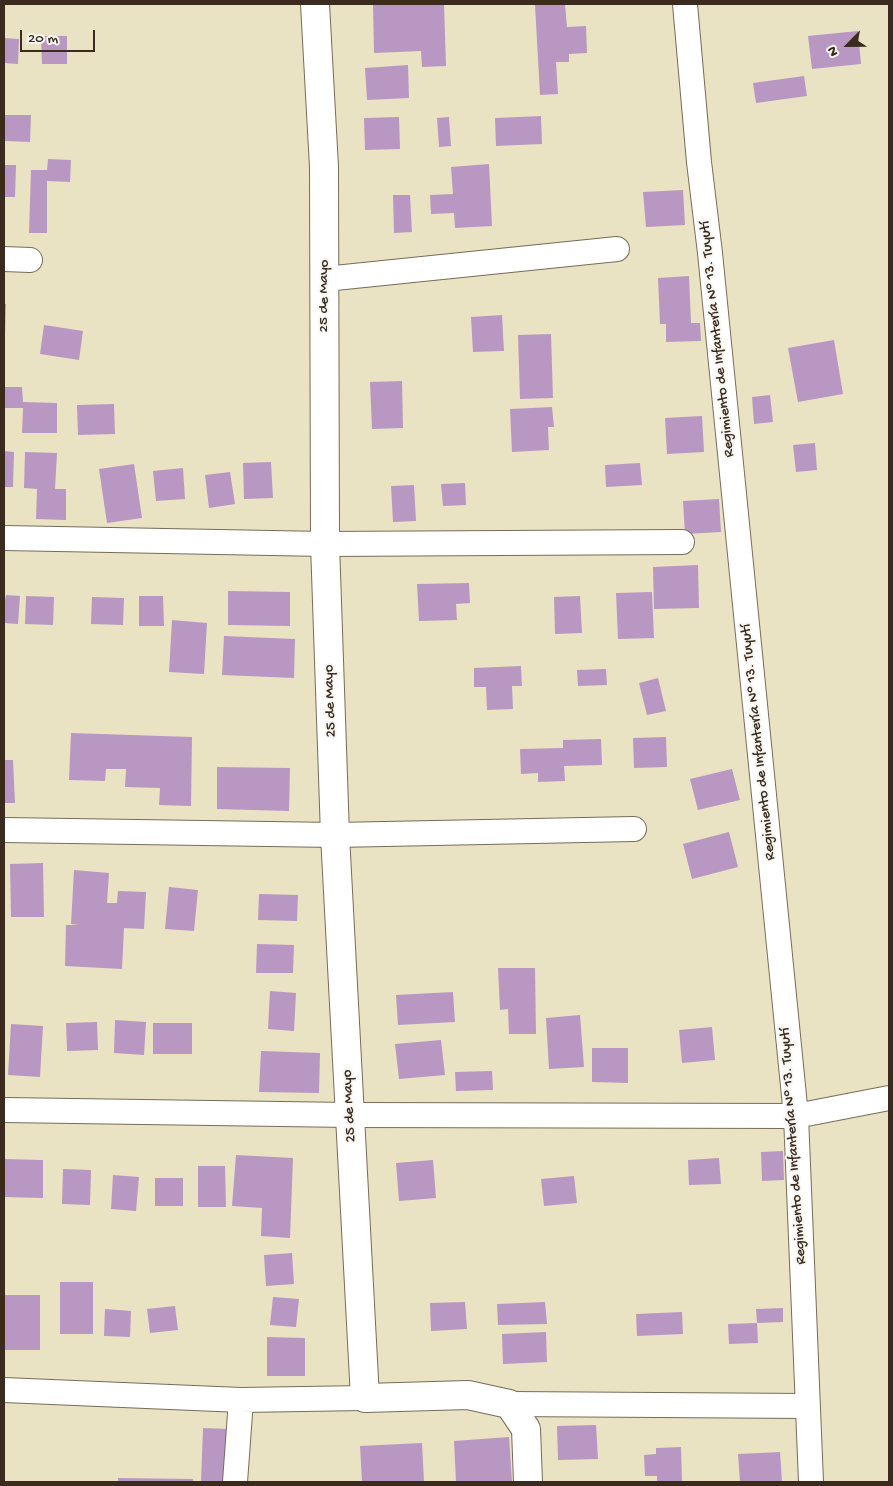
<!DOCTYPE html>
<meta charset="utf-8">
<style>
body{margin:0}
#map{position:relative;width:893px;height:1486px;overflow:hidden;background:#e9e3c4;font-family:"Gochi Hand",sans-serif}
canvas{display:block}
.frame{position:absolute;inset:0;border:5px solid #3b2a1e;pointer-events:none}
.north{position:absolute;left:823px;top:20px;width:50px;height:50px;-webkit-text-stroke:4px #f6f6f2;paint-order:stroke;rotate:247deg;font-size:14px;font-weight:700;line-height:20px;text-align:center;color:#3b2a1e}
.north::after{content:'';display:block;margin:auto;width:18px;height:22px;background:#3b2a1e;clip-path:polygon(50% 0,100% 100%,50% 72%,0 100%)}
.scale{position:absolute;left:20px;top:30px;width:75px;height:22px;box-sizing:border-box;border:2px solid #3b2a1e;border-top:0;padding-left:6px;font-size:15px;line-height:18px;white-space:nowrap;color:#3b2a1e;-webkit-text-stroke:4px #f6f6f2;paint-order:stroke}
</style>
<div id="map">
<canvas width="893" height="1486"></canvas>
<div class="frame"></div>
<div class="north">N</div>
<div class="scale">20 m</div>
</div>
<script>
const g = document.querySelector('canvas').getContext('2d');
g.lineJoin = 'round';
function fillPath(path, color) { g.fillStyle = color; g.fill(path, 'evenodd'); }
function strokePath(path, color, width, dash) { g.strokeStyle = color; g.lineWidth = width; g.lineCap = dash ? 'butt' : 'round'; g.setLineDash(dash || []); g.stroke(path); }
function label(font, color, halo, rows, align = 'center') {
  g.font = font + ' "Gochi Hand",sans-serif'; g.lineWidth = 4; g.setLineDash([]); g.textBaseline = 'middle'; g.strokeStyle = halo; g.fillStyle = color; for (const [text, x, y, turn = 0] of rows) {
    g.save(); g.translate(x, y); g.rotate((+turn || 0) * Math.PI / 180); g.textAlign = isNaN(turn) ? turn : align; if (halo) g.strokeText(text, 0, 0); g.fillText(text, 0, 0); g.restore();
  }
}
fillPath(new Path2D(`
 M373,4H444L446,66L422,67L421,51L374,53Z
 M565,4L567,27L586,26L587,53L569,54V62H556L558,94L540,95L535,5Z
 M858,31L861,64L812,69L808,36Z
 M41,36H67V64H42Z
 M4,38L19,39L18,64L4,63Z
 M408,65L409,98L367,100L365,68Z
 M804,76L807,96L756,103L753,83Z
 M4,115H31L30,142L4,141Z
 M541,116L542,144L496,146L495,118Z
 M399,117L400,149L365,150L364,118Z
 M449,117L451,146L439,147L437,118Z
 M48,159L71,160L70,182L47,181V233H29L31,170H47Z
 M489,164L492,226L455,228L454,213L431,214L430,195L453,194L451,167Z
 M4,165H16L15,197H4Z
 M683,190L685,225L646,227L643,192Z
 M393,195H410L412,232L394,233Z
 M689,276L691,323H700L701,341L666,342V324H660L658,278Z
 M4,304H6L5,336H4Z
 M502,315L504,351L473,352L471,317Z
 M44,325L83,331L79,360L40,354Z
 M551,334L553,398L520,399L518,335Z
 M834,340L843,394L798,402L788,348Z
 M402,381L403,428L372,429L370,382Z
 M4,387H22L23,402L57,403V433H22L23,408H4Z
 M770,395L773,422L754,424L752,397Z
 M114,404L115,434L78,435L77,405Z
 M552,407L554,427H548L549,450L512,452L510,409Z
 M702,416L704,452L667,454L665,418Z
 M815,443L817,470L796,472L793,445Z
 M4,451L14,452L13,487H4Z
 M25,452L57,453L55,489H66V520L36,519L37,489L24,488Z
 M271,462L273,498L244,499L243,463Z
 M640,463L642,485L606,487L605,465Z
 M134,464L142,518L107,523L99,469Z
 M183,468L185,499L156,501L153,471Z
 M230,472L235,504L209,508L205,475Z
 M465,483L466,505L443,506L441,484Z
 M414,485L416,521L393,522L391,486Z
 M719,499L721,532L685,534L683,501Z
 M698,565L699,608L654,609L653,567Z
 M469,583L470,603L456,604L457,620L419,621L417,584Z
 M228,591L290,592V626L228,625Z
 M652,592L654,638L618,639L616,593Z
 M6,595L20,596L18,624L4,623V606Z
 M26,596L54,597L53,625L25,624Z
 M139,596H163L164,626H139Z
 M580,596L582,633L555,634L554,597Z
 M92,597L124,598L123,625L91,624Z
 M172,620L207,623L204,674L169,672Z
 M224,636L295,639L294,678L222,675Z
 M521,666L522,686H512L513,709L487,710L486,687H474V668Z
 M606,669L607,685L578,686L577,670Z
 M658,678L666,711L647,715L639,683Z
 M71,733L192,737L191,806L159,805L160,788L125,787L126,769H106L105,781L69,780Z
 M666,737L667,767L634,768L633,738Z
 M601,739L602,765L564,766L565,781L538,782V773L521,774L520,749L563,748V740Z
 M4,760H13L15,803H4Z
 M217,767L290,768L289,811L217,809Z
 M732,769L740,800L698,810L690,779Z
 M729,832L738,867L692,879L683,844Z
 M43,863L44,917H11L10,864Z
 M74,870L109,873L107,903H117L118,891L146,892L144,929L124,928L122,969L65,966L66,925H79L71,924Z
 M169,887L198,890L194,931L165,929Z
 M259,894L298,895L297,921L258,920Z
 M257,944L294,945L293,973H256Z
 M498,968H535L536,1034H509L508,1009L500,1010Z
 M270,991L296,993L294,1031L268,1029Z
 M453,992L455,1022L398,1025L396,995Z
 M580,1015L584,1067L549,1069L546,1018Z
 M115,1020L146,1022L144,1055L114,1053Z
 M97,1022L98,1050L67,1051L66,1023Z
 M153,1023H192V1054H153Z
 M11,1024L43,1026L40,1077L8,1075Z
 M712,1027L715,1060L682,1063L679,1030Z
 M441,1040L445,1075L399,1079L395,1044Z
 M592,1048H628V1083L592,1082Z
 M261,1051L320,1053L319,1093L259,1092Z
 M492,1071L493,1090L456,1091L455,1072Z
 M783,1151L784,1180L762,1181L761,1152Z
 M236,1155L293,1158L290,1238L261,1236L262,1208L232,1206Z
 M719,1158L721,1184L689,1185L688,1160Z
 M4,1159L43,1160V1198L4,1197Z
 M433,1160L436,1198L399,1201L396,1163Z
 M198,1166H225L226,1207H198Z
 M63,1169L91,1170L90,1205L62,1204Z
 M113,1175L139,1177L136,1211L111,1209Z
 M574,1176L577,1203L544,1206L541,1179Z
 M155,1178H183V1206H155Z
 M292,1253L294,1284L266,1286L264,1255Z
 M60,1282H93V1334H60Z
 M4,1295H40V1350H4Z
 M273,1297L299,1299L296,1327L270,1325Z
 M465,1302L467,1329L431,1331L430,1303Z
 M545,1302L547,1324L498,1325L497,1304Z
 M175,1306L178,1330L150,1333L147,1309Z
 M783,1308V1322L757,1323L756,1309Z
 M105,1309L131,1311L130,1337L104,1336Z
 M682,1312L683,1334L637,1336L636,1314Z
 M757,1323L758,1343L729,1344L728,1324Z
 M546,1332L547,1362L503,1364L502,1334Z
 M267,1337L305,1338V1376H267Z
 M596,1425L598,1459L558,1460L557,1426Z
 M203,1428L230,1429L229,1482H201Z
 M509,1437L512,1482H456L454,1441Z
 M422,1443L424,1482H362L360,1446Z
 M681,1447L682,1482H657V1476H645L644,1455L656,1454V1448Z
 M780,1452L782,1482H740L738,1454Z
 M118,1478L193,1479V1482H118Z`), '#b997c3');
const minor = new Path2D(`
 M685,4L699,162L710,253L796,1116L811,1482
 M4,259L30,260
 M325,279L617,249
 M4,538L325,544L682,542
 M4,830L335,835L634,829
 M4,1110L350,1115L796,1116L889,1098
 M4,1390L241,1400L365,1398
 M509,1404L807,1406
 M235,1482L241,1400`);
const tertiary = new Path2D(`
 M315,4L324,167L325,544L335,835L365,1398L468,1395L509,1404L526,1429L528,1482`);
strokePath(minor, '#786b58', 26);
strokePath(tertiary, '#786b58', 30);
strokePath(minor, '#fff', 24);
strokePath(tertiary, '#fff', 28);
label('15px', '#3b2a1e', '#f6f6f2', [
 ["25 de Mayo",325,296,-90],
 ["Regimiento de Infantería N° 13. Tuyutí",718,339,-96],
 ["25 de Mayo",331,701,-92],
 ["Regimiento de Infantería N° 13. Tuyutí",759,742,-96],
 ["25 de Mayo",350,1106,-93],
 ["Regimiento de Infantería N° 13. Tuyutí",794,1146,-94]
]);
</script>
